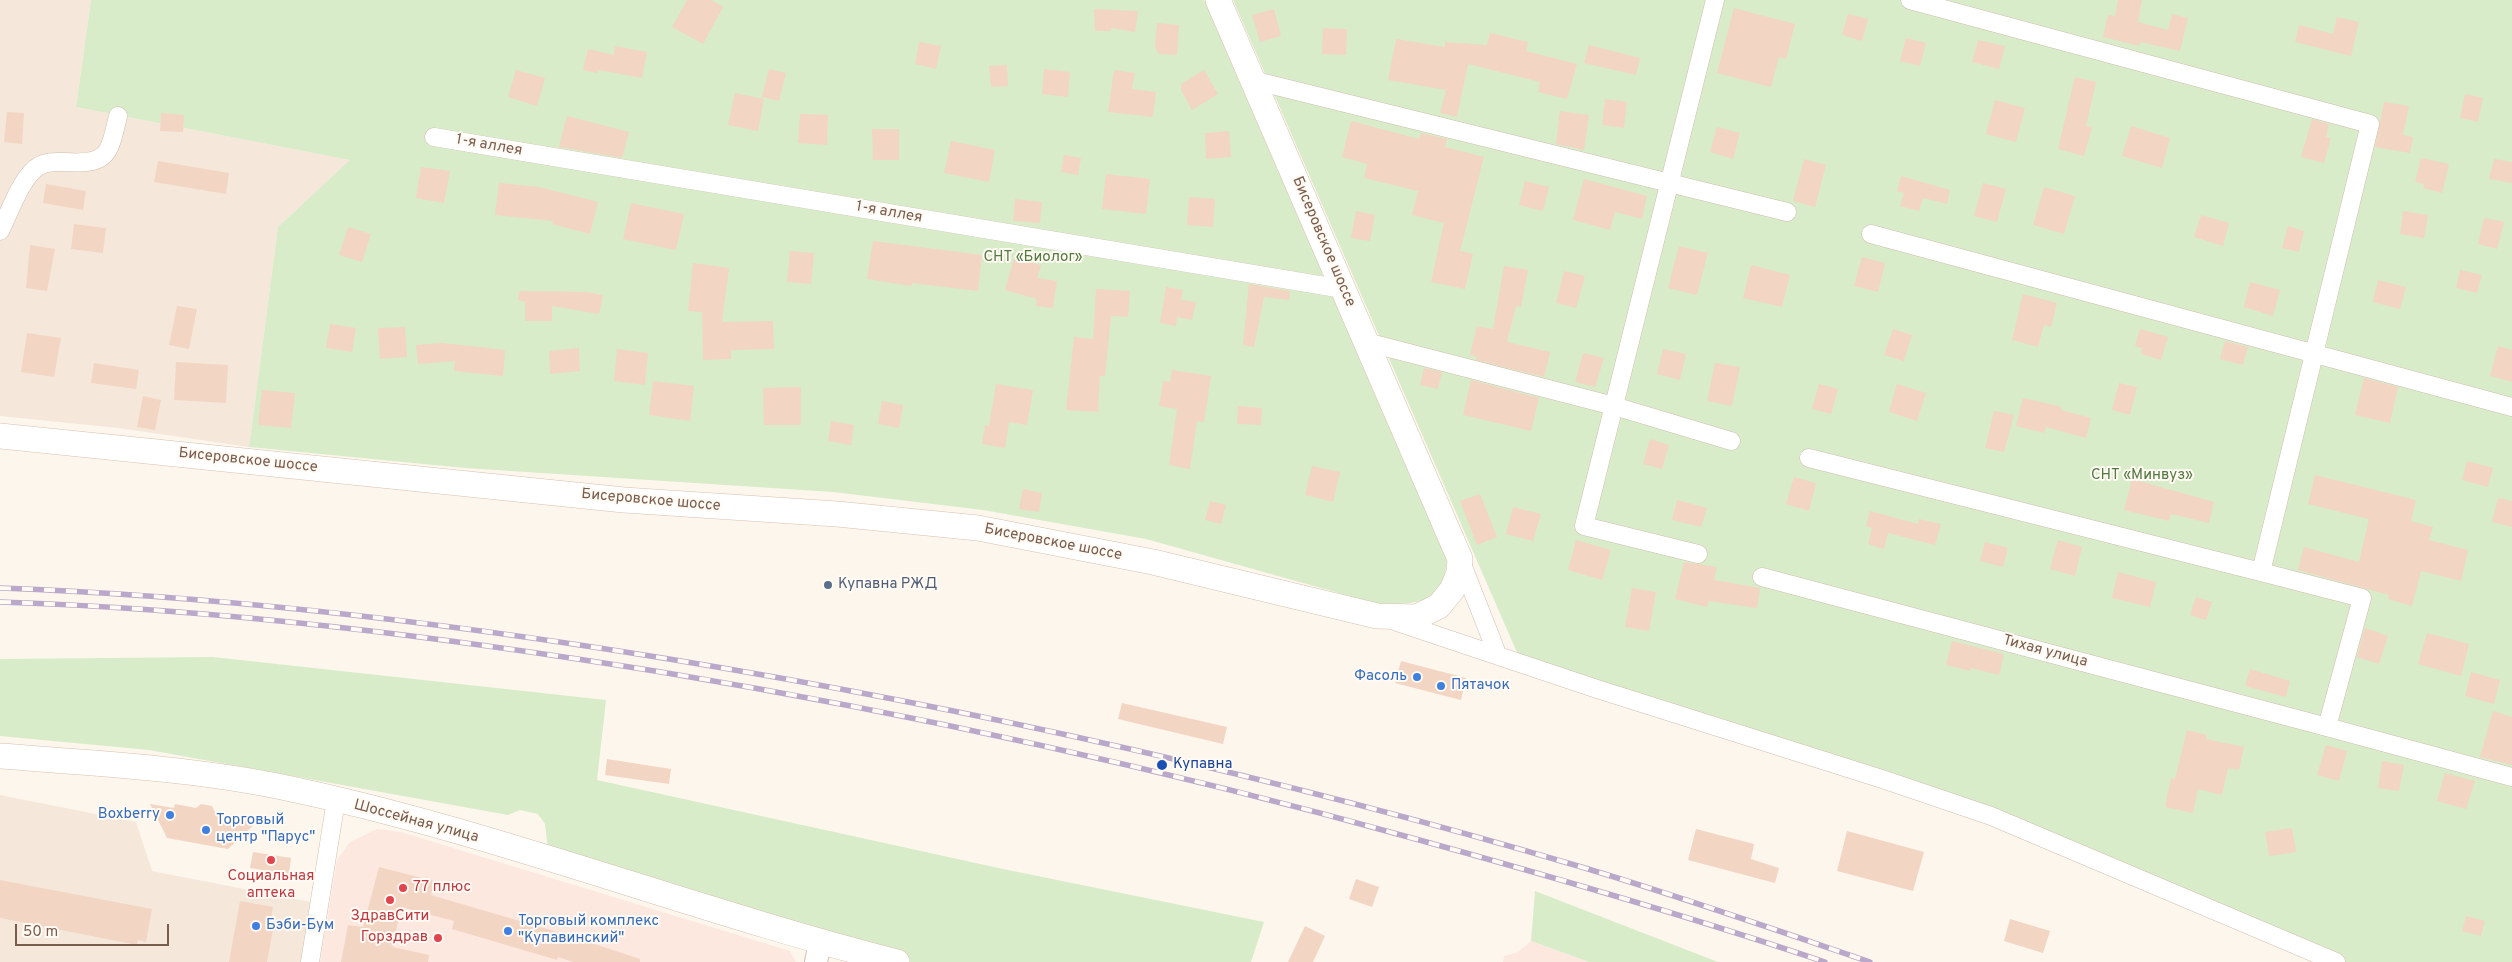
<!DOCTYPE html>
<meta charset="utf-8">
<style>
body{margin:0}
#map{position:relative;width:2512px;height:962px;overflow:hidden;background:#fdf6ec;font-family:Overpass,sans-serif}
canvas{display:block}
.scale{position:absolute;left:15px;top:924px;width:154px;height:22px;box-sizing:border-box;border:2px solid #7a5c4d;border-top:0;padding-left:6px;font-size:15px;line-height:18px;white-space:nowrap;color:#7a5c4d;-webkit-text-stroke:4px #fffaf3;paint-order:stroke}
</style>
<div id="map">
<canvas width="2512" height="962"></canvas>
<div class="scale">50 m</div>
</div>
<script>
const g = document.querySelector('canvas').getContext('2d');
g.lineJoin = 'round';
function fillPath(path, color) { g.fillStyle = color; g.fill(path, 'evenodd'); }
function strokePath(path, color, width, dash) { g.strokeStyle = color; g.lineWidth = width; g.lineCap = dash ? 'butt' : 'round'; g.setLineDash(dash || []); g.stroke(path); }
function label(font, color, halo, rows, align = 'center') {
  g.font = font + ' Overpass,sans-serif'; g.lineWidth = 4; g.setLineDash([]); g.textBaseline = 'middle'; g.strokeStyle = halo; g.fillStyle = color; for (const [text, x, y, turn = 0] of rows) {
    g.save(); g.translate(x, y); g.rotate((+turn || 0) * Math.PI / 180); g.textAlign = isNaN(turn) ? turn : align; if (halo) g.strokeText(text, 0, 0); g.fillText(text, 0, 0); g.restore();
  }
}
fillPath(new Path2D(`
 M0,0H91L76,107L351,160L278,227L249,447L118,428L0,416Z
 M0,795L136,822L152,871L311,902L302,962H0Z`), '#f5e8da');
fillPath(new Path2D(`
 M377,829L401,832L790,951L796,962H320L337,860L350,842Z
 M1531,941L1589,962H1503L1504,956L1518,952Z`), '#fde8e0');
fillPath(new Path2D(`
 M91,0H1204L1447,561C1442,606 1415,604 1378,604L1146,539L983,510L833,492L465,468L249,447L278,227L350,160L76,107Z
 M1233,0H2512V962H2336L1991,816L1522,664Z
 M213,657L606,700L597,780L1003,869L1264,922L1251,962H897L549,859L545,824L538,814L520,810L508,815L149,750L0,736V659Z
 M1535,891L1718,962H1589L1531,941Z`), '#d8ecc9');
fillPath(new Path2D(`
 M687,0H711L723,7L703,44L672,27Z
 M2118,0H2142L2138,22L2168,30L2172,14L2188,18L2180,51L2140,42L2139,46L2103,37L2108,15L2115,16Z
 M1734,8L1795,24L1786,59L1779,57L1771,87L1717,73Z
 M1094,9L1138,11L1135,32L1111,28V31H1095Z
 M1274,9L1281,36L1260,42L1252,15Z
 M1848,14L1868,19L1862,41L1842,35Z
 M2337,17L2359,22L2351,56L2295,42L2299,25L2333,34Z
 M1157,23L1179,25L1177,55L1159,54L1155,47Z
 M1323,28L1347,29L1346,55L1322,54Z
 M1490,33L1528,42L1526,51L1577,64L1567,99L1538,92L1540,82L1468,64L1457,117L1440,113L1446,90L1388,80L1396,39L1445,47V42L1487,45Z
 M1906,38L1926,43L1920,66L1900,61Z
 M1978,40L2005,46L1999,69L1972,62Z
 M919,42L941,46L936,69L915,64Z
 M1589,45L1640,58L1636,75L1584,63Z
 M615,46L647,52L642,78L599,70L598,73L583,70L588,49L614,55Z
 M1007,65L1008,86L991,87L989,66Z
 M769,69L786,73L779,101L762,97Z
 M1044,69L1070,72L1068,97L1042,94Z
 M516,70L545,78L537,106L508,97Z
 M1114,70L1135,73L1132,89L1156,92L1153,117L1108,112Z
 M1204,70L1218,94L1192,110L1181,90V84Z
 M2075,77L2096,82L2086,126L2092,127L2084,156L2058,149Z
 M735,93L764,99L758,131L728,125Z
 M2465,94L2483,98L2478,122L2460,118Z
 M1605,99L1627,102L1624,128L1602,125Z
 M1995,100L2025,108L2016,142L1986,134Z
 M2384,102L2409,106L2403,135L2413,137L2410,153L2375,147Z
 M1560,111L1589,115L1584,150L1556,144Z
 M7,112L24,113L22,144L4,142Z
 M161,113L184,115L183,132L160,131Z
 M800,114L828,115L827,145L798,143Z
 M567,116L629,132L622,158L559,147Z
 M2312,119L2329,124L2326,137L2331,138L2324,163L2301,157Z
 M1351,121L1419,139L1421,133L1447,139L1445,147L1484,157L1460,251L1473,254L1465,289L1431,282L1444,223L1412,215L1418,191L1364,178L1367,164L1342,157Z
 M2131,126L2170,138L2162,168L2122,156Z
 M1717,127L1740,133L1733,159L1710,152Z
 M872,129H899V160H873Z
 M1229,131L1231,157L1206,159L1205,133Z
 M951,141L995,150L989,182L944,173Z
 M1064,155L1081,158L1078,175L1061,172Z
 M2421,158L2449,164L2442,193L2423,188L2424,184L2415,182Z
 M1804,159L1826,165L1815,207L1793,201Z
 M2494,159L2512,162V183L2489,179Z
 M158,161L229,173L226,194L154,182Z
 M421,167L450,171L444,203L416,198Z
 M1106,174L1150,179L1146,214L1102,209Z
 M1901,176L1950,190L1947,204L1923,198L1919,211L1900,206L1904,193L1897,191Z
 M1584,179L1647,196L1642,219L1615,212L1610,230L1573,220Z
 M1525,181L1549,187L1543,211L1519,205Z
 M499,183L539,187L598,202L590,234L552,224L553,221L495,215Z
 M1983,183L2006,189L1997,222L1974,216Z
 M46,184L86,191L83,210L43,203Z
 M2044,187L2075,196L2064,234L2033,225Z
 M1189,197L1215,199L1213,227L1187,225Z
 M1015,199L1042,202L1040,223L1013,221Z
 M631,203L684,214L676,250L623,239Z
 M1356,211L1375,215L1370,241L1351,238Z
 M2403,211L2428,215L2424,238L2400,234Z
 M2201,215L2229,223L2223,246L2194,237Z
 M2484,218L2504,222L2497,249L2478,244Z
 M74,224L106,228L103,253L71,249Z
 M2288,226L2304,231L2299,252L2282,248Z
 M348,227L371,234L362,262L339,255Z
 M873,241L982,255L978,291L912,283L911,286L867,279Z
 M30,245L55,249L47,291L26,288Z
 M1679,246L1708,253L1697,295L1668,288Z
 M790,251L814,253L811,284L787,282Z
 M1862,257L1885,263L1878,292L1854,286Z
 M1014,258L1041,265L1037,278L1057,281L1053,308L1036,306L1037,299L1005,290Z
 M693,263L729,268L722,322L773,321L774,349L731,350V359L703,360L702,312L688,311Z
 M1751,265L1790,275L1782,307L1743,298Z
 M1504,266L1528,270L1521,307L1516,306L1507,342L1550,352L1544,377L1476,360L1477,357L1470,355L1477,326L1493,329Z
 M2460,270L2482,275L2477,293L2456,288Z
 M1564,271L1585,276L1576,308L1556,303Z
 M2378,280L2406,287L2400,309L2373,302Z
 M2250,282L2280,290L2273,316L2244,307Z
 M1249,284L1290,291L1289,300L1264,297L1254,347L1243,345Z
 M1166,287L1183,290L1181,300L1196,302L1192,320L1177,317L1176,326L1160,323Z
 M1096,289L1130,291L1128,317L1111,316L1105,376H1100L1098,412L1066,410L1074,337L1093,339Z
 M519,291L587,292L603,295L599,314L552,306V321H525V302L518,300Z
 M2023,294L2057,303L2051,327L2044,325L2038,347L2012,340Z
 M177,306L197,309L189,349L169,345Z
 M330,324L356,328L352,352L326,348Z
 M405,327L407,357L380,359L378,328Z
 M1893,329L1912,335L1904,361L1884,355Z
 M2140,329L2168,337L2161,360L2141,354L2142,348L2135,346Z
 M27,333L61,338L54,377L21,372Z
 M2225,341L2248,347L2243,365L2220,359Z
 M442,343L505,350L503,376L454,371L455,361L418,364L416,345Z
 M2498,346L2512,350V382L2490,376Z
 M579,348L580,371L550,374L549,351Z
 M617,349L648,353L645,385L614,381Z
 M1663,349L1686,354L1680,380L1657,374Z
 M1583,353L1604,358L1595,387L1575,382Z
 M176,362L228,365L226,403L174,400Z
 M94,363L139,370L136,389L91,383Z
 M1715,363L1740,367L1732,406L1707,401Z
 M1424,368L1442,372L1438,389L1420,385Z
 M1172,370L1211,376L1204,422L1197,421L1190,469L1169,465L1177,409L1159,406L1163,381L1170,382Z
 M2364,378L2398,387L2390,423L2355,415Z
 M1471,380L1539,398L1531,431L1463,415Z
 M653,381L694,386L690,421L649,415Z
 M2119,383L2137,387L2130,415L2112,410Z
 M996,384L1033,390L1027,425L1009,422L1005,448L982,444L985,425L989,426Z
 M1819,384L1838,389L1831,414L1812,409Z
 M1897,384L1926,393L1917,421L1889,412Z
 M801,387V425H764L763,388Z
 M262,390L295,393L291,428L258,425Z
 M143,396L161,400L155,430L137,427Z
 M2023,398L2062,407L2061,410L2091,418L2086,438L2046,427L2044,433L2016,426Z
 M882,401L903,405L899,428L878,424Z
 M1238,406L1262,408L1261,425L1237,424Z
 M1994,411L2014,415L2004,452L1985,448Z
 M831,421L854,425L851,445L828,441Z
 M1650,439L1669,445L1662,469L1643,464Z
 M2467,461L2493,468L2488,487L2462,480Z
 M1312,466L1340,472L1333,502L1305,495Z
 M2315,475L2416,500L2411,521L2433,527L2429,540L2468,550L2461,581L2421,571L2412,606L2388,599L2389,595L2298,570L2304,547L2359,562L2369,519L2308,504Z
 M1794,477L1816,483L1809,511L1786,504Z
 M2132,479L2214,502L2209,523L2171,514L2169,521L2124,510Z
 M1023,489L1042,493L1039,512L1019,509Z
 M1480,494L1497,537L1477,545L1460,501Z
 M2498,498L2512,501V527L2492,522Z
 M1677,500L1707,508L1701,527L1672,520Z
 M1210,501L1226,505L1221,524L1205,520Z
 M1513,507L1541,514L1533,541L1506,534Z
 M1870,511L1918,524L1919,519L1941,524L1935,545L1888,533L1884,549L1868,544L1872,528L1866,526Z
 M1576,540L1611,550L1602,580L1568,570Z
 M2058,540L2082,547L2075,576L2050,569Z
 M1985,542L2008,548L2003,567L1980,561Z
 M1684,562L1717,567L1714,580L1760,588L1757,608L1709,601L1707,607L1675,599Z
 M2118,572L2156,582L2150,607L2112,598Z
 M1632,588L1656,592L1649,631L1625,627Z
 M2196,597L2212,602L2206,620L2190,615Z
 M2365,628L2388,636L2379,664L2357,657Z
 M2427,633L2469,644L2461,676L2418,664Z
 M1952,641L2004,654L1999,675L1971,668L1970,671L1946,665Z
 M1401,661L1466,678L1461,700L1395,683Z
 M2250,669L2290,681L2286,697L2245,686Z
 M2471,672L2500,680L2494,704L2465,696Z
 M1122,703L1227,727L1223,744L1118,719Z
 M2493,711L2512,717V765L2480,757Z
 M2187,730L2207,735L2206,739L2244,747L2239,770L2228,768L2222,795L2198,789L2193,813L2165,807L2171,778L2175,779Z
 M2326,745L2347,751L2339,781L2317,775Z
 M607,759L671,769L669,784L605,775Z
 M2382,761L2404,765L2399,791L2378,788Z
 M2445,773L2475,781L2466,809L2437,801Z
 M150,804L174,808L175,804L196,808L201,804L212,806L215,812L232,815L231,818L257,822L228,849L167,838Z
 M2292,828L2296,852L2269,856L2265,832Z
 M1696,829L1754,844L1751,859L1779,868L1775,883L1688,860Z
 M1847,831L1924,852L1913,891L1837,871Z
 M253,852L291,858L289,874L250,868Z
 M379,867L434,881L431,895L564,934L640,959V962H573L558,957L557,960L452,929L454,921L401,907L393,947L429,955L428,962H341L348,925L363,927Z
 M1356,879L1379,887L1372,907L1349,899Z
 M0,880L152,909L146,942L138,940L137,945L0,918Z
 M240,901L273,907L271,918L275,919L267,962H229Z
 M2466,916L2485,921L2481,936L2462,931Z
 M2010,919L2050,931L2043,953L2004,941Z
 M1305,926L1325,936L1313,962H1288Z`), '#f3d5c3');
const minor = new Path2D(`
 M1910,0L2370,124L2261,572L2362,598L2327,727L2512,777
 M1252,80L1787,212
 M434,137L1343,289
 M0,231C9,214 22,175 39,166C47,161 55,162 65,162C108,165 109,155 118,116
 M1871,234L2512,407
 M1366,342L1614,406L1731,441
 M1809,458L2261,572
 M1698,554L1584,526L1715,0
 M1460,559L1498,656
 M1762,577L2327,727
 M1397,622L1597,689L1882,779L1991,816L2336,962
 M310,962L336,800`);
const tertiary = new Path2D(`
 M816,962L820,943`);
const secondary = new Path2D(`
 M0,436L624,500L837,514L978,528L1153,562L1377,616L1417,617L1439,606L1452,590L1459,573L1460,559L1218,0
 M0,756C90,763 188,768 277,786C487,829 689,909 897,962`);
strokePath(minor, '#d1beb0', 19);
strokePath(tertiary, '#d1beb0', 24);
strokePath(secondary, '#d6c0b0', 26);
strokePath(minor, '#fff', 18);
strokePath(tertiary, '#fff', 22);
strokePath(secondary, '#fff', 25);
const rail = new Path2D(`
 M0,588C224,596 448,623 669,659C975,709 1280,778 1578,866C1676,895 1773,929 1870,962
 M0,602C221,609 443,637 661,672C915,714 1164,769 1412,838C1550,876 1688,916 1825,962`);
strokePath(rail, '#b9a8c9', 5.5);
strokePath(rail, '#fffaf3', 4, [11]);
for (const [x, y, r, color] of [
 [828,585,5,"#5c6f8a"],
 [1417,677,5,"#3f7fe0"],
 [1441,686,5,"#3f7fe0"],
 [1162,765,6,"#1a4fb4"],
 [170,815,5,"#3f7fe0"],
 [206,830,5,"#3f7fe0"],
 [271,860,5,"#e0444e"],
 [403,888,5,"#e0444e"],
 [390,900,5,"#e0444e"],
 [256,926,5,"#3f7fe0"],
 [508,931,5,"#3f7fe0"],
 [438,938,5,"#e0444e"]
]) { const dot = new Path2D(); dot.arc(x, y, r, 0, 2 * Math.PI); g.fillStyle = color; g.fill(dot); strokePath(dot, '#fffaf3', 2); }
label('15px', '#7a5c4d', '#fffaf3', [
 ["1-я аллея",489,146,10],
 ["1-я аллея",889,213,10],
 ["Бисеровское шоссе",1323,242,67],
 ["Бисеровское шоссе",248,461,6],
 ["Бисеровское шоссе",651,501,5],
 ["Бисеровское шоссе",1053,543,11],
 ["Тихая улица",2045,652,15],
 ["Шоссейная улица",416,822,15]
]);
label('15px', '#537a41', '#fffaf3', [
 ["СНТ «Биолог»",1033,258],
 ["СНТ «Минвуз»",2142,476]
]);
label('15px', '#4e5e75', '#fffaf3', [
 ["Купавна РЖД",838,585]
], 'left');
label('15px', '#366cbe', '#fffaf3', [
 ["Фасоль",1407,677,"right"],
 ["Пятачок",1451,686],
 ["Boxberry",160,815,"right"],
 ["Торговый",216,821],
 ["центр \"Парус\"",216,838],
 ["Торговый комплекс",518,922],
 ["\"Купавинский\"",518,939],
 ["Бэби-Бум",266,926]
], 'left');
label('15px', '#164399', '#fffaf3', [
 ["Купавна",1173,765]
], 'left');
label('15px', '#be3a42', '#fffaf3', [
 ["Социальная",271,877],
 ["аптека",271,894],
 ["77 плюс",413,888,"left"],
 ["ЗдравСити",390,917],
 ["Горздрав",428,938,"right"]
]);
</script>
